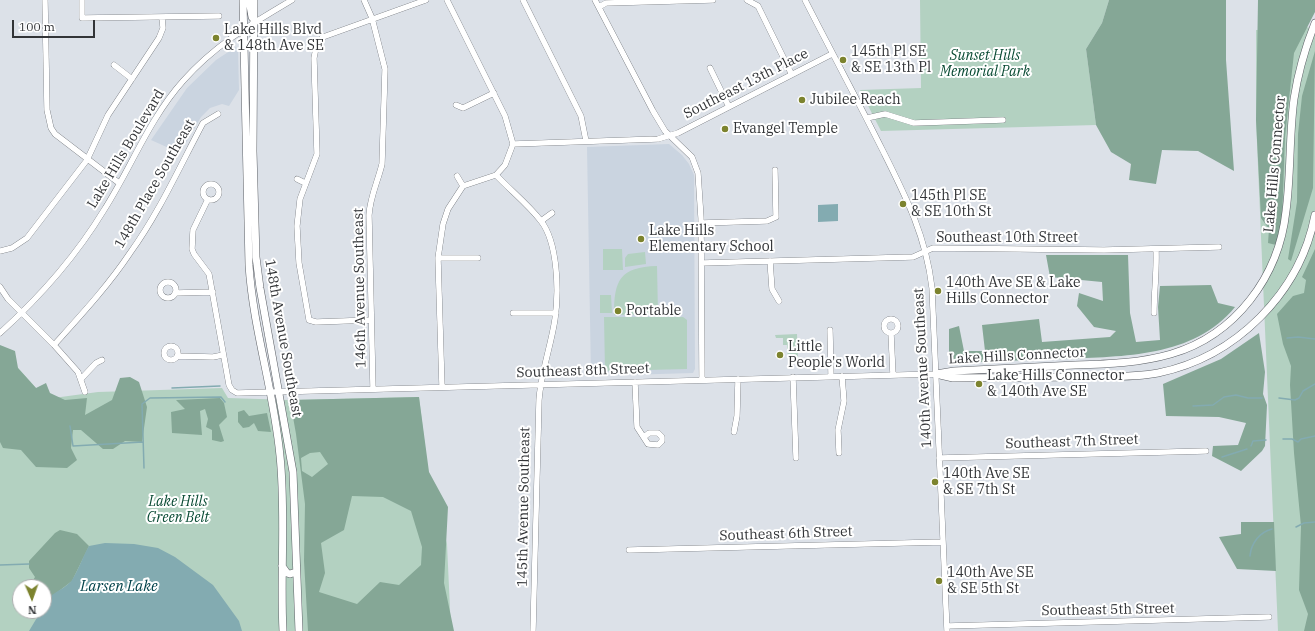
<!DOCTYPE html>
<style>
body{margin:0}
#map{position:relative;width:1315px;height:631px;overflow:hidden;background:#dce1e8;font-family:"IBM Plex Serif",serif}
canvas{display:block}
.north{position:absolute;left:12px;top:579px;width:40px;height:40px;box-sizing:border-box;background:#fff;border:1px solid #adaeaf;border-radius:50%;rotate:178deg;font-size:11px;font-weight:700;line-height:16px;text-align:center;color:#323437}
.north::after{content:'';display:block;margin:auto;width:14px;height:18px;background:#7c832e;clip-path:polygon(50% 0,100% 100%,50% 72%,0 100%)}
.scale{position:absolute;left:12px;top:20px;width:83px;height:18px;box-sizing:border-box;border:2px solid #323437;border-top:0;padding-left:5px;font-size:12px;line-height:14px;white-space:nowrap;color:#323437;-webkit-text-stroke:3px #fff;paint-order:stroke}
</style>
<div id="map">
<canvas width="1315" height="631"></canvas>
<div class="north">N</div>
<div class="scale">100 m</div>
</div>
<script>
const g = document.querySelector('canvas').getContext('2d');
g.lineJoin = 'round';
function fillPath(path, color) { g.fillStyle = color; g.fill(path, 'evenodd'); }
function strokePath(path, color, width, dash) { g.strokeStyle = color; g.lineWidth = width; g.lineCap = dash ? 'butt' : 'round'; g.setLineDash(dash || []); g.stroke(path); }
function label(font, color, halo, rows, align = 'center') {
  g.font = font + ' "IBM Plex Serif",serif'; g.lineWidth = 4; g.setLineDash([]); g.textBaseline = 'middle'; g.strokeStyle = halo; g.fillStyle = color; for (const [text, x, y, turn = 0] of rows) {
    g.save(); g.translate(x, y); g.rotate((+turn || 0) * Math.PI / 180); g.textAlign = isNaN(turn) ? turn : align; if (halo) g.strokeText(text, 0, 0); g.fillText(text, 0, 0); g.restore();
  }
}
fillPath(new Path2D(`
 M236,47L238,50L239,90L229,106L222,104L210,108L201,117L180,153L151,140L187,88L216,60Z
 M669,144L682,155L689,164L694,175L695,369L693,373L591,376L587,147Z`), '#cad4e0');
fillPath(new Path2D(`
 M920,0H1109L1102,23L1086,49L1096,125L881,131L860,90L921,88Z
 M1315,27V631H1278L1256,120V30Z
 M603,249H622L623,270H603Z
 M645,252L646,264L625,267V258L628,254Z
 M657,266L658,314L614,315C614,280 620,267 657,266Z
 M600,295H611L612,313H600Z
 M604,317H683L687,320V369L605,371Z
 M797,334L798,359H788L787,345H783V338H776L775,335Z
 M0,348L46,399L98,392L222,388L228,398L290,400L419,397L428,471L447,544L451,631H0ZM20,587H44V611H20Z`), '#b3d1c1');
fillPath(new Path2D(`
 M1109,0H1226V60L1234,171L1198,151L1162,150L1156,184L1129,180L1131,164L1111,152L1096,125L1086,49L1102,23Z
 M1258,0H1315V12L1294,53L1285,137L1282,222L1276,245L1268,243L1269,229L1261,218L1256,120Z
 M1315,51L1313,188L1291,261L1288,259L1297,202L1298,134L1302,96Z
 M1315,249V631H1304L1308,614L1299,590L1301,526L1294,453L1290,385L1291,366L1283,344L1277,314L1293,296L1304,293L1306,280L1302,277Z
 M1046,255H1128L1130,313L1136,342L1160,340L1158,307L1160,286L1211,285L1218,303L1235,307C1193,358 1124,356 1063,359C1028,360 992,361 956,363L949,358V329L959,326L964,351H985L982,325L1039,319L1042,342L1110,337L1116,331L1094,327L1077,306L1079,293L1103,301L1102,282L1050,277Z
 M1259,333L1265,372L1263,394L1267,405L1265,446L1262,451L1241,471L1212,456L1213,446L1238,445L1246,423L1219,417L1166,416L1163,384L1221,359Z
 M0,345L15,351L18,368L36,388L46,383L50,393L65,400L87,398L85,415L112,400L120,378L130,377L139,382L147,407L142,442L125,441L113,449H103L81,430H73L71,448L77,460L67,468L36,467L21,450L3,448L0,442Z
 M419,397L429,472L448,507L444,583L454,631H308L304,561L305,504L296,434L290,400ZM320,452L328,464L312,477L302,471L301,458L310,453ZM352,496L383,497L411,511L422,547L421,565L399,585L380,582L357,604L319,592L325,573L321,543L344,530Z
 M220,398L224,403L227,417L219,425L224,441L221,442L212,440V430L206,427L208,419L205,409L200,411L202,435L172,433L171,412L185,409L176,400Z
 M244,410L249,416L267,413L271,432L258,431L254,423L249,427L243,428L238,422V412Z
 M1241,522H1274L1276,571L1237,569L1219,537L1241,534Z
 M60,530L77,534L89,546L72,581L47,600H44V587H29L35,577L29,568V561L55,533Z`), '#85a796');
fillPath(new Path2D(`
 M838,204V221L818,222V205Z
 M105,543L134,544L158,548L175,557L213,585L239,621L242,631H29L41,611H44C44,593 63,592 72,580C78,571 83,556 89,546Z`), '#83abb1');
strokePath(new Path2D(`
 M1287,338L1298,337L1315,339
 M172,388L220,386
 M1279,398L1295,400L1299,398L1303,391L1315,384
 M1193,406L1213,405L1224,397L1236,395L1248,398H1262
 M70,426L73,446L143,442
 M1283,439H1292L1298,442L1301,439L1315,436
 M1251,446L1253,441L1266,440
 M1222,457L1247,449
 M144,468L142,404L150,398L221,397L225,402
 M1296,527L1304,523L1315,522
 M1250,556C1251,543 1260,532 1272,529
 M0,565L29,564`), '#83abb1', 1.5);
const minor = new Path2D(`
 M45,0L47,110L51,128L55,134L119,183
 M82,0V18L219,16
 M364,0L372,18L385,69L382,164C378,181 370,197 369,215L373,389
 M523,0L581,116L586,141
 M595,0L653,111L665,131L692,157L698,173L701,218L702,380
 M747,0L758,6L791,73
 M805,0C831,51 858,101 883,151C906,197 926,236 932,288L947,631
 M599,7L606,3L713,0
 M114,65L132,79
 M710,68L729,107
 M456,105L463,108L494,93
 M867,118L885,114L914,123L1003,120
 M513,144L658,139L678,133L832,54
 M775,170L776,217
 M496,175C510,190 528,204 541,221C558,243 559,292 555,319C551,346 541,372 539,400L533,631
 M457,176L463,186
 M297,179L305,183
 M203 192a8 8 0 1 1 16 0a8 8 0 1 1-16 0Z
 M208,199L193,230L192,249L194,254L209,274L229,385L232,390L237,393L936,374
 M541,221L552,213
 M701,223L767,221L776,217
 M0,251L12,248L27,238L87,160L108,115L159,38L163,28L162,17
 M438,258H478
 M770,261L772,289L779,301
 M702,263L913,257L933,248L1104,250L1219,247
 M160 290a8 8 0 1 1 16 0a8 8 0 1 1-16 0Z
 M0,287L8,299L54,345L78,372L85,392
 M175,293L213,292
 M513,313H556
 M1154,313C1154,291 1157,272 1156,249
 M884 326a7 7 0 1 1 14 0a7 7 0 1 1-14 0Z
 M309,320L299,263L297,226L300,199L317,154L314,58L317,43L323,37L426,0
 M309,320L316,322L371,320
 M830,330L831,376
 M0,333C40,297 76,256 104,210C131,168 149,119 183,81C216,44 250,25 292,0
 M891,333L893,375
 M54,345C81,315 108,286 130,253C159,213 180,166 203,123L218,114
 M164 353a7 7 0 1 1 14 0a7 7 0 1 1-14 0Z
 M177,356L213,357L223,355
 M793,377L796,458
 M81,379L96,363L102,360
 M635,382L637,427L648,444L658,445L662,441V437L658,433H649L644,437
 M442,387L438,258L443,224L448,209L463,186L496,175L505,165L513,144L505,116L447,0
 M734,432L737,416L738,379
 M839,453L838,430L844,401L842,376
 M939,458L1206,451
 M629,550L943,542
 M947,626L1269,617`);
const major = new Path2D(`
 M243,0L249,265C253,329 274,391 280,456C286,514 280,573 283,631
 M249,0L252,17
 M254,0L253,151L256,257L260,288L293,472L299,631
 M936,374L954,371C994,369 1034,367 1075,365C1108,364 1140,363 1171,354C1236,335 1279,276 1286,211C1291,174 1289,136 1294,99C1298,73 1305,48 1315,23
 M940,375L953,378C995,378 1038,377 1080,377C1106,376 1133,378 1158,373C1236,357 1300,293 1315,215
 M282,566L287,573L290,574L296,572`);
strokePath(minor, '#5d6167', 6);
strokePath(major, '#5d6167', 8);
strokePath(minor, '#fff', 5.5);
strokePath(major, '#fff', 7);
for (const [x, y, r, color] of [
 [216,38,4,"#7c832e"],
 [843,60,4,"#7c832e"],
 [802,100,4,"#7c832e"],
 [725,129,4,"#7c832e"],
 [903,204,4,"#7c832e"],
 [641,239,4,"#7c832e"],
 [938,291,4,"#7c832e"],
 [618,311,4,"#7c832e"],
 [780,355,4,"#7c832e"],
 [979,384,4,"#7c832e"],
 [935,482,4,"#7c832e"],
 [939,581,4,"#7c832e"]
]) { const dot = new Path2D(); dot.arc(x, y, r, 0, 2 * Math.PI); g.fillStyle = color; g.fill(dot); strokePath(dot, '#fff', 1.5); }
label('14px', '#323437', '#fff', [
 ["Lake Hills Blvd",224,30],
 ["& 148th Ave SE",224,46],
 ["145th Pl SE",851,52],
 ["& SE 13th Pl",851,68],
 ["Jubilee Reach",810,100],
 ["Evangel Temple",733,129],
 ["145th Pl SE",911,196],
 ["& SE 10th St",911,212],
 ["Lake Hills",649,231],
 ["Elementary School",649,247],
 ["140th Ave SE & Lake",946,283],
 ["Hills Connector",946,299],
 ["Portable",626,311],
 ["Little",788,347],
 ["People's World",788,363],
 ["Lake Hills Connector",987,376],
 ["& 140th Ave SE",987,392],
 ["140th Ave SE",943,474],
 ["& SE 7th St",943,490],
 ["140th Ave SE",947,573],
 ["& SE 5th St",947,589]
], 'left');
label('italic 14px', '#084a33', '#fff', [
 ["Sunset Hills",985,56],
 ["Memorial Park",985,72],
 ["Lake Hills",178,502],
 ["Green Belt",178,518]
]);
label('14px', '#323437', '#fff', [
 ["Southeast 13th Place",746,84,-27],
 ["Lake Hills Boulevard",126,149,-59],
 ["Lake Hills Connector",1275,164,-85],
 ["148th Place Southeast",155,184,-60],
 ["Southeast 10th Street",1007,238],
 ["146th Avenue Southeast",360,288,-91],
 ["148th Avenue Southeast",283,338,80],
 ["Lake Hills Connector",1017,356,-3],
 ["140th Avenue Southeast",923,368,-93],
 ["Southeast 8th Street",583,371,-2],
 ["Southeast 7th Street",1072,442,-2],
 ["145th Avenue Southeast",524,507,-89],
 ["Southeast 6th Street",786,534,-2],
 ["Southeast 5th Street",1108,610,-1]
]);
label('italic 15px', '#004149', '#fff', [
 ["Larsen Lake",119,587]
]);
</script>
